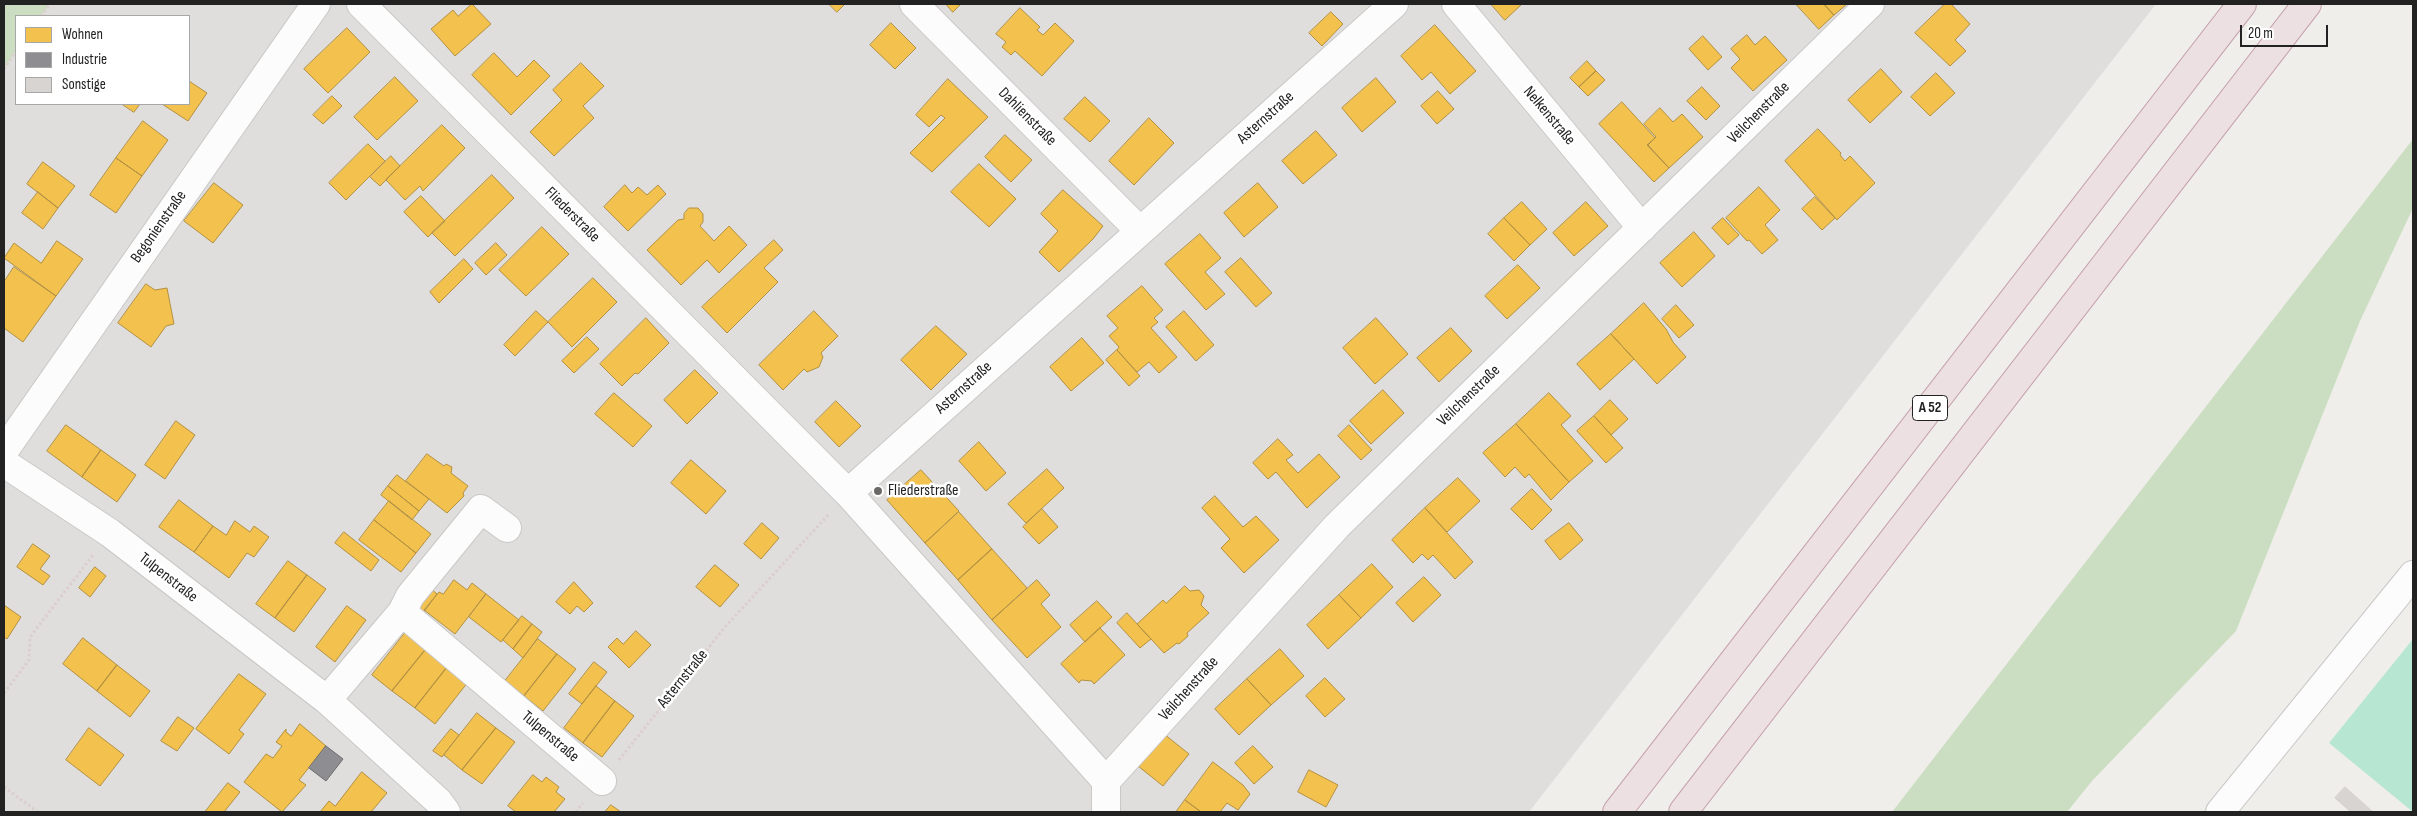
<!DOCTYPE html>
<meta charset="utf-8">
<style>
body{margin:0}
#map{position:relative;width:2417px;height:816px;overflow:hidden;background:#f0eeeb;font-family:"Sofia Sans Condensed",sans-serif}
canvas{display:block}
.frame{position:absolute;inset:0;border:5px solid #222;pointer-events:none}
.legend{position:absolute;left:15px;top:15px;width:175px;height:90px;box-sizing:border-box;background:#fff;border:1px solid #a7a7a7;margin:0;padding:6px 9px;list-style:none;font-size:15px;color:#222}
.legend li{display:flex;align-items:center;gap:10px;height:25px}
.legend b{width:25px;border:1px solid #a7a7a7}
.scale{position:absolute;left:2240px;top:25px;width:88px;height:22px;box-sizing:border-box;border:2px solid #222;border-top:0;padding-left:6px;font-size:15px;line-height:18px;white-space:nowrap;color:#222;-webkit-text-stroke:4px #fff;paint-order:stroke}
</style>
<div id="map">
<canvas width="2417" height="816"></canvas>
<div class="frame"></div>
<ul class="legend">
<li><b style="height:14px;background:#f2c14e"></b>Wohnen</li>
<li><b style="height:14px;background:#8d8d92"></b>Industrie</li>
<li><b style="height:14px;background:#d7d4d2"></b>Sonstige</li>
</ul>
<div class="scale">20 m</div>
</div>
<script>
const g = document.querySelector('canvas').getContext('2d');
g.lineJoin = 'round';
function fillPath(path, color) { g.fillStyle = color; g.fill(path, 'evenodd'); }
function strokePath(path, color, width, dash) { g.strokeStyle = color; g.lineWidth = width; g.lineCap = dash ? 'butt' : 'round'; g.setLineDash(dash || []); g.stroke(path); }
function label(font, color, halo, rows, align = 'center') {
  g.font = font + ' "Sofia Sans Condensed",sans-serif'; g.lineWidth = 5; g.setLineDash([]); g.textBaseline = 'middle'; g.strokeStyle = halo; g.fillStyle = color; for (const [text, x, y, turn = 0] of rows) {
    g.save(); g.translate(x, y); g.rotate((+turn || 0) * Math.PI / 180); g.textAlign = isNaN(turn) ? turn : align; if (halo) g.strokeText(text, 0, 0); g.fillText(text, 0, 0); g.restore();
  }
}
fillPath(new Path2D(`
 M50,4H2156L1529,812H4V69L16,51V104H189V16H41Z`), '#dfdedc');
fillPath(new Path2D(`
 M4,4H50L41,16H16V51L4,69Z
 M2413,139V208L2360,321L2236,631L2092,781L2067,812H1892Z`), '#cbdec1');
fillPath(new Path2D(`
 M2413,639V812L2329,743Z`), '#b7e6d2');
const homes = new Path2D(`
 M472,4L491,24L455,56L431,29L453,10L458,16Z
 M829,4H845L837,12Z
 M946,4H961L953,12Z
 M1491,4H1522L1505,20Z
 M1796,4H1824L1834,15L1819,29Z
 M1824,4H1847L1834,15Z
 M1945,4H1951L1970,24L1955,40L1966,51L1950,66L1915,33Z
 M1020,8L1040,27L1037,30L1043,35L1055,23L1074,41L1042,76L1015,51L1011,55L1002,47L1006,42L996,34Z
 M1331,12L1343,24L1322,46L1309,33Z
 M891,23L916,48L895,69L870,45Z
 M1435,25L1476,71L1450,94L1431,72L1422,80L1401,56Z
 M347,28L370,52L328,93L304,69Z
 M1747,35L1755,45L1765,36L1787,60L1753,91L1731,68L1740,59L1731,49Z
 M1703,36L1722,57L1708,70L1689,49Z
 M494,53L517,77L534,60L550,76L511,115L472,75Z
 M1587,61L1596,71L1579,87L1570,78Z
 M581,63L604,86L583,106L594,118L554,156L530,132L562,100L553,90Z
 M1881,69L1902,92L1870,123L1848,100Z
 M1596,71L1605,80L1588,96L1579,87Z
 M1936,73L1955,93L1930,116L1911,97Z
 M395,77L418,101L377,140L354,117Z
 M1376,78L1396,102L1362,132L1342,108Z
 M948,79L988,117L932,172L910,153L945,118L941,115L929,127L916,115Z
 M189,81L207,93L188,121L162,104H189Z
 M1702,87L1720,106L1706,120L1687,101Z
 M1438,91L1454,109L1437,124L1421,106Z
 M332,96L342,106L323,124L313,115Z
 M1085,97L1110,121L1090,142L1064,119Z
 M1622,102L1655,138L1647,145L1669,168L1654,182L1599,124Z
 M122,104H140L134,112Z
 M1660,108L1673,122L1682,114L1703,137L1669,168L1648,145L1656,137L1644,124Z
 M1149,118L1174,143L1134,185L1109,161Z
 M143,121L168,140L142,176L116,158Z
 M442,125L465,148L423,191L420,186L405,200L386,180Z
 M1818,129L1841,153L1840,155L1845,161L1850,156L1875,183L1837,220L1785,161Z
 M1316,131L1337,155L1303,184L1282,161Z
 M1005,135L1032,160L1011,182L985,157Z
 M368,144L385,161L346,200L329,183Z
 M391,156L400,166L380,186L370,177Z
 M116,158L142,176L116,213L90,195Z
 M43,162L75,186L58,208L27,184Z
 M979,164L1016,199L989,227L951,192Z
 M492,175L514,198L455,256L432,233Z
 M214,183L243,205L213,243L184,221Z
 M1258,183L1278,207L1244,237L1224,213Z
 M625,185L632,193L638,187L647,195L658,185L666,194L628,231L604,207Z
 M1759,187L1780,210L1765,225L1778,240L1762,254L1749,240L1747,241L1726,218Z
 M1063,190L1103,226L1093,239L1059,272L1039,252L1058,231L1041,214Z
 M38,192L58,208L43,229L22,213Z
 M421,196L445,221L428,237L404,212Z
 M1815,197L1835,218L1822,230L1802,209Z
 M1522,202L1547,229L1530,245L1504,218Z
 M1586,202L1608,226L1574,256L1553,233Z
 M689,208H698L703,214V222L700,226L714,241L729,226L747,245L719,273L707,260L681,285L647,250L678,220L684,219V214Z
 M1504,218L1530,245L1514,261L1488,234Z
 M1723,218L1739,235L1728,245L1712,228Z
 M542,227L569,254L526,296L499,270Z
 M1694,232L1715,256L1682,287L1660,263Z
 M1200,234L1221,258L1205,272L1225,294L1206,310L1165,264Z
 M774,240L783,250L764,268L778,282L727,333L702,307Z
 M57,241L83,259L56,296L4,258L14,243L41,263Z
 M496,243L507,255L486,275L475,263Z
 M1241,258L1272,293L1256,307L1225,272Z
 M464,259L473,269L439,303L430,292Z
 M1518,265L1540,288L1507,319L1485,296Z
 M14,267L56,296L23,342L4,328V282Z
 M593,278L617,302L572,347L548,322Z
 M146,284L155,290L167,288L174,324L166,326L151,347L118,323Z
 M1142,286L1163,310L1154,318L1158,322L1151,328L1177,357L1159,373L1149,362L1137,372L1117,350L1119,347L1109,336L1118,328L1107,316Z
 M1644,303L1666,329L1673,342L1686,357L1657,384L1611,334Z
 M1676,305L1694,325L1679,338L1662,319Z
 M536,311L548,322L515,356L504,345Z
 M814,311L838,336L821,353L823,357L819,367L807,372L804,369L783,390L759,365Z
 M1184,311L1214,345L1196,361L1166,327Z
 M646,318L669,343L638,374L635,373L622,386L600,364Z
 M1376,318L1408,354L1375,384L1343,348Z
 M936,326L967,354L931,390L901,360Z
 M1451,328L1472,351L1439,382L1417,358Z
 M1611,334L1634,359L1600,390L1577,364Z
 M587,337L599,349L574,373L562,361Z
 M1082,338L1104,363L1071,391L1050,367Z
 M1117,350L1140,376L1129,386L1106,360Z
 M695,370L718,393L687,424L664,400Z
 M1383,390L1404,413L1371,444L1350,421Z
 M614,393L652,426L633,447L595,414Z
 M1549,393L1571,416L1561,425L1593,461L1569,482L1516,424Z
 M1610,400L1628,419L1611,435L1594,416Z
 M836,401L861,426L839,447L815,422Z
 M1594,416L1623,448L1606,463L1577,431Z
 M176,421L195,435L165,479L145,465Z
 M1516,424L1569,482L1551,500L1529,474L1525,478L1515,467L1505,477L1483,453Z
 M66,425L101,450L82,477L47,451Z
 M1349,425L1372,450L1361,460L1338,436Z
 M1278,439L1293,455L1286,460L1298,473L1319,454L1340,477L1307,508L1276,472L1268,479L1253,463Z
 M979,442L1006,473L986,491L959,461Z
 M101,450L136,475L117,502L82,477Z
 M427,454L444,466L446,464L452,467L451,473L468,486L463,493L464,496L447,513L406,481Z
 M691,460L726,491L706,514L671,483Z
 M1047,469L1064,488L1026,523L1008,504Z
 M921,470L959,511L925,543L887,500Z
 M397,475L429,499L419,511L388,486Z
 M1458,478L1480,501L1447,532L1425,508Z
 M388,486L419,511L412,520L381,495Z
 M1532,489L1552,510L1532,530L1511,509Z
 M1215,496L1243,527L1256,516L1279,540L1244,573L1221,548L1230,539L1202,508Z
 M179,500L213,526L194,552L159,527Z
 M389,501L431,534L416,553L374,520Z
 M1425,508L1473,562L1455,579L1433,555L1428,560L1422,554L1413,563L1392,540Z
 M1042,509L1058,527L1039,544L1023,527Z
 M959,512L992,549L958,580L925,543Z
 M374,520L416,553L401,572L359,540Z
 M235,521L250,532L254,526L269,537L254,557L247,553L229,578L194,552L213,526L226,535Z
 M762,523L779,538L761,559L744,544Z
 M1569,523L1583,540L1560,560L1545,541Z
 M344,532L379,560L371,571L335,543Z
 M33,544L50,556L40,569L50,576L43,585L17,567Z
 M992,549L1027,588L992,620L958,580Z
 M288,561L307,575L275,618L256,604Z
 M1372,564L1393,587L1361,618L1339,595Z
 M715,565L739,585L720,607L696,587Z
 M95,567L106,576L90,597L79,588Z
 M307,575L326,589L294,632L275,618Z
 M1424,577L1441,595L1413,622L1396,603Z
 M454,580L467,590L472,583L486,594L455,634L424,610L439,592L443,594Z
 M1037,580L1050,595L1041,604L1061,627L1027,658L992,620Z
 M574,582L593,603L584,612L577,606L570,614L556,602Z
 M1185,586L1190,591L1199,590L1204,596L1201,605L1209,613L1187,633L1188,636L1179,644L1177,643L1164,653L1137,624L1163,600L1166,603Z
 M429,587L437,594L423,613L414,606Z
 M486,594L519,620L501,642L469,617Z
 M1339,595L1361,618L1328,649L1307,625Z
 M1097,601L1112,617L1085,642L1070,625Z
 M4,605L21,617L7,639L4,637Z
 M347,606L366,620L335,662L316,647Z
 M1127,613L1151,639L1140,648L1117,623Z
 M522,616L532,624L513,649L503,640Z
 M532,624L542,632L523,658L513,649Z
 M1100,628L1125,655L1094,684L1092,681L1081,680L1079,683L1061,664Z
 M636,631L651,645L629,668L608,647L617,638L623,644Z
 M405,633L426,649L392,691L372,675Z
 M83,638L117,665L97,691L63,664Z
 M538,639L557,654L524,696L505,681Z
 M426,649L448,666L415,708L392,691Z
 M1280,649L1304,676L1271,705L1247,679Z
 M557,654L576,669L543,711L524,696Z
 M594,662L607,672L582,704L569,694Z
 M117,665L150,691L130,717L97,691Z
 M448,666L468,682L435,724L415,708Z
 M239,674L266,694L239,730L244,734L229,754L196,729Z
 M1325,678L1345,699L1325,717L1306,696Z
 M1247,679L1271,705L1239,735L1215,709Z
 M596,686L615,701L583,743L564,728Z
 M615,701L634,716L602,757L583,743Z
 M477,713L496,728L462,770L444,755Z
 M178,717L194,728L177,751L161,741Z
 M300,724L326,746L299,780L306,785L282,812L244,782L266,754L273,758L282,746L276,742L286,729V732L291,736Z
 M89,728L124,755L100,786L66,760Z
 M496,728L515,742L482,784L462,770Z
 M451,729L459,735L442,757L433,751Z
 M1164,734L1189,754L1163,786L1138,766Z
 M1253,746L1273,767L1254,784L1235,763Z
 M1213,762L1243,785L1250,794L1238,810L1227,803L1220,812H1201L1185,800Z
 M1309,770L1338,785L1326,807L1298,792Z
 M362,772L387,793L371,812H320L329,801L335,806Z
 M533,775L542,782L546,777L559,787L556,792L565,799L554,812H516L508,806Z
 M228,783L240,792L224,812H205Z
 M1185,800L1201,812H1176Z
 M611,805L621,812H605Z`);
fillPath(homes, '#f2c14e');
strokePath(homes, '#b49141', 1);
const industry = new Path2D(`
 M326,746L343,759L326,781L309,768Z`);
fillPath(industry, '#8d8d92');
strokePath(industry, '#6d6d70', 1);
const building = new Path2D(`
 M2345,787L2373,812H2351L2335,798Z`);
fillPath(building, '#d7d4d2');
strokePath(building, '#d3d0cc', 1);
const minor = new Path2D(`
 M361,4L848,493L1106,781
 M914,4L1139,230
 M1456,4L1642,228
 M4,451L316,4
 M4,463L110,533L327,700L438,801L446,812
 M848,493L1394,4
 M402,612L410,596L481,509L507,528
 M327,700L402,612L602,781
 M1106,812V781L1337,526L1870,4
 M2220,812L2413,575`);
const highway = new Path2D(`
 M1617,812L2242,4
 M1683,812L2307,4`);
strokePath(minor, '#c9c8c7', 30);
strokePath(highway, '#c5a2ac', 30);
strokePath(new Path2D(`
 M41,16L50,4
 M4,69L16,51
 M4,693L29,660L30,637L93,555
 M619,760L725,627L829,514
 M4,787L38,812
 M576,812L583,803`), '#dccecd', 3, [2.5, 2.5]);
strokePath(minor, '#fdfcfc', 28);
strokePath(highway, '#ece0e2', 28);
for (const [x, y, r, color] of [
 [878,491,5,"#6a6968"]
]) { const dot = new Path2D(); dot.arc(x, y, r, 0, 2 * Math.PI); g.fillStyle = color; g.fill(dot); strokePath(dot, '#fff', 2); }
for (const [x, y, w] of [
 [1930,408,35]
]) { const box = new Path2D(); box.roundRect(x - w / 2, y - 12.5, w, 25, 4); g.fillStyle = '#fff'; g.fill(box); strokePath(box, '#222', 1); }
label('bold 15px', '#222', null, [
 ["A 52",1930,408]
]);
label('16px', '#222', '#fff', [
 ["Veilchenstraße",1759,113,-45],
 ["Nelkenstraße",1549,116,50],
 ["Dahlienstraße",1027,117,45],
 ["Asternstraße",1266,118,-42],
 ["Fliederstraße",572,215,45],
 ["Begonienstraße",159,227,-55],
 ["Asternstraße",964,388,-42],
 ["Veilchenstraße",1469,396,-44],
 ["Tulpenstraße",168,578,38],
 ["Asternstraße",683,679,-51],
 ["Veilchenstraße",1189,689,-48],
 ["Tulpenstraße",550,737,40]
]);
label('16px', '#222', '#fff', [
 ["Fliederstraße",888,491]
], 'left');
</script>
